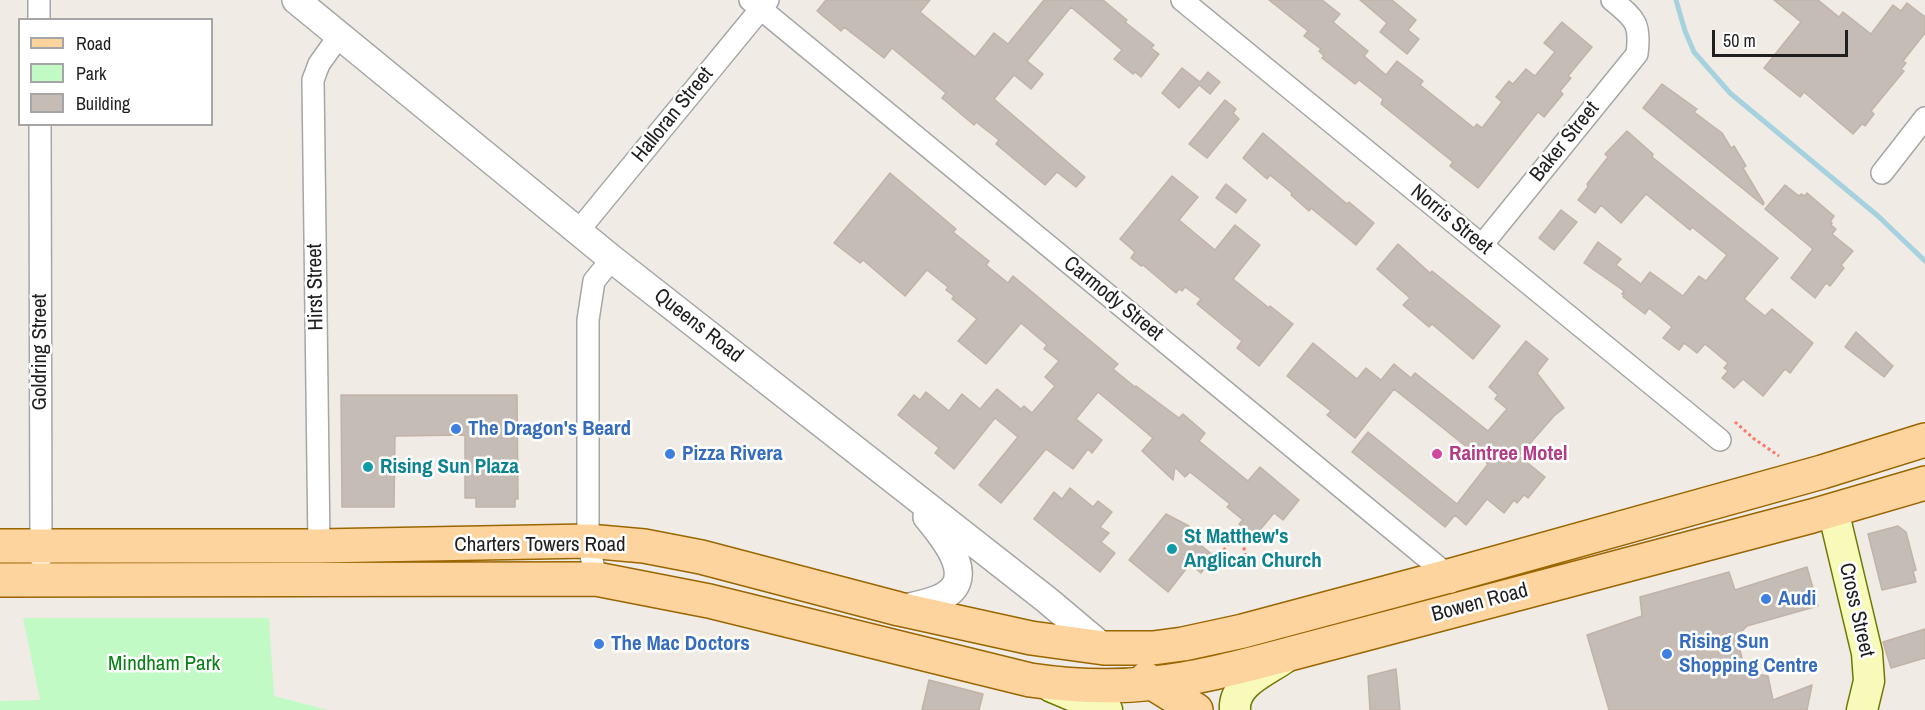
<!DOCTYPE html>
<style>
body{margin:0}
#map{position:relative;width:1925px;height:710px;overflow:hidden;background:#f0ece5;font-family:"Archivo Narrow",sans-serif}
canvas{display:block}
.legend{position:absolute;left:18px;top:18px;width:195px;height:108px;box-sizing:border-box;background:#fff;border:2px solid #a5a5a5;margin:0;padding:8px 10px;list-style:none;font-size:18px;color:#1f1f1f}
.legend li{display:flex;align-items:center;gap:12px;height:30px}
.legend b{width:30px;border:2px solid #a5a5a5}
.scale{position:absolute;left:1712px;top:30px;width:136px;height:27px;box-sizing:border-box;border:3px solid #1f1f1f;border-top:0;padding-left:8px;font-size:18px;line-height:21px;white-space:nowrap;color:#1f1f1f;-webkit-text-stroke:4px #fff;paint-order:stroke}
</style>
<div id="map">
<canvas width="1925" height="710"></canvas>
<ul class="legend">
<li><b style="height:8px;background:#fdd39e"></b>Road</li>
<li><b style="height:16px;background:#c2fac6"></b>Park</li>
<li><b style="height:16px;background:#c5bcb5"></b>Building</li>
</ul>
<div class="scale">50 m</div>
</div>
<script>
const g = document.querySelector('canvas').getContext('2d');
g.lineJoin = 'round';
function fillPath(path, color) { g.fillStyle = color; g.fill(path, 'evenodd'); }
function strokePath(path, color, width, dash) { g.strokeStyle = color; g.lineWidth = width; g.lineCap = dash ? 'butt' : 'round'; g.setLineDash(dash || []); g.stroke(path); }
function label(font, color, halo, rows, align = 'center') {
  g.font = font + ' "Archivo Narrow",sans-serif'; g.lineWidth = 5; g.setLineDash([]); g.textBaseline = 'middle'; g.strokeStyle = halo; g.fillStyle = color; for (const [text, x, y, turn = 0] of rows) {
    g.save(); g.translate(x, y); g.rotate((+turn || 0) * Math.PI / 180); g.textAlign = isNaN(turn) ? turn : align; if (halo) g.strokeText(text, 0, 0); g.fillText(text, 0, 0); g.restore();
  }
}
fillPath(new Path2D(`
 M23,618H269L274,696L328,710H0V701L40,700Z`), '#c2fac6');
strokePath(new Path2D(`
 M1676,0L1685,31L1694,52L1730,93L1878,216L1925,261`), '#a5d2de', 5);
const building = new Path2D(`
 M826,0H930L920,12L975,57L994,33L1008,44L1044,0H1103L1127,20L1125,22L1154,45L1151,48L1159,54L1141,77L1135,72L1133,74L1114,59L1122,50L1071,7L1027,61L1043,74L1031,89L1014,75L994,99L1085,177L1076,187L1057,172L1045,185L996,144L999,140L976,122L974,125L942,98L946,93L892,48L884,58L844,27L841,31L817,11Z
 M1269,0H1322L1340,14L1333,22L1368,51L1364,56L1386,75L1397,61L1423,81L1420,85L1474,128L1477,124L1482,128L1502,102L1496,97L1509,81L1513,84L1526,69L1535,76L1555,52L1544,43L1562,22L1592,47L1568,76L1571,78L1560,91L1563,94L1544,117L1538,112L1478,188L1450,166L1453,162L1381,104L1383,99L1359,80L1355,84L1322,58L1324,56L1319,51L1321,49L1304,36L1308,31Z
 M1360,0H1392L1416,20L1408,30L1419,39L1407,54L1380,32L1387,23Z
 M1774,0H1818L1839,17L1843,12L1871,34L1893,5L1901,11L1907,3L1925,17V33L1903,61L1906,63L1901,69L1904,71L1871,111L1874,114L1865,126L1862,124L1853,134L1804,92L1800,97L1764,68L1801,22Z
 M1182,68L1200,82L1208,72L1220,82L1210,94L1199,85L1179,108L1162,93Z
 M1662,84L1697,109L1694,112L1722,133L1731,148L1734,146L1746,166L1743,168L1764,203L1763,205L1643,108Z
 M1225,100L1236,109L1233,113L1239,119L1207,158L1189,144Z
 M1627,131L1653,154L1652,157L1778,258L1744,299L1765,316L1772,309L1813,343L1790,373L1785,369L1763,396L1743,379L1734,388L1722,378L1728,371L1724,368L1728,363L1705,344L1697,353L1684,343L1679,350L1663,338L1672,327L1649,308L1645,314L1623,297L1624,295L1622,294L1624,291L1584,263L1598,242L1621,259L1616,265L1641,284L1650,272L1683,296L1699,276L1706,281L1727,255L1692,227L1690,230L1646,194L1621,223L1601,205L1595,213L1578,200L1588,187L1587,184L1608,157L1605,154Z
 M1263,133L1347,204L1349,202L1374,223L1356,245L1311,208L1309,211L1291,195L1292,193L1270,175L1267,179L1243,158Z
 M890,173L956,229L953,232L989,261L986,265L1008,283L1013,276L1118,364L1113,369L1135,387L1136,386L1179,418L1183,414L1205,433L1199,441L1248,481L1260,467L1299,500L1283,520L1274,513L1254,537L1239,524L1243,520L1227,507L1230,504L1190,472L1185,477L1175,467L1173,480L1142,451L1153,438L1098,392L1076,419L1102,440L1092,453L1088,449L1073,469L1046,449L1001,503L979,485L1018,437L995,418L954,469L935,453L939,448L898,415L914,395L920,400L926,392L949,411L962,394L980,409L997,389L1021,409L1024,406L1032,413L1055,386L1045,377L1059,361L1044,349L1047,345L1021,323L986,364L958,341L977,319L952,299L954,296L946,290L948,287L927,270L905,296L863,260L860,263L834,243Z
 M1172,176L1198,197L1179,220L1215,250L1235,225L1260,245L1233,279L1269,308L1270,306L1293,324L1259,366L1237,348L1242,341L1197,304L1201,299L1185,287L1182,291L1179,289L1176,293L1143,265L1141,266L1131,258L1135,252L1120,239Z
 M1226,184L1246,200L1236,213L1216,198Z
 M1785,185L1799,196L1801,194L1805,196L1807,193L1834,216L1830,222L1832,223L1831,225L1836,229L1832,234L1853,251L1841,265L1844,268L1830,286L1826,283L1815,298L1791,278L1813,249L1765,209Z
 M1561,210L1577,222L1554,250L1539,238Z
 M1398,244L1430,273L1432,271L1500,326L1473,359L1432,324L1429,327L1403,305L1410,298L1377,269Z
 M1856,332L1893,366L1884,377L1845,347Z
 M1526,341L1548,359L1537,373L1564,408L1554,416L1519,456L1545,477L1528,498L1524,495L1517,503L1514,500L1504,513L1487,499L1466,525L1455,515L1445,527L1352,452L1368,432L1457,504L1488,464L1394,389L1355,438L1327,415L1331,411L1287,376L1313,343L1357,379L1366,368L1381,380L1394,364L1411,378L1415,373L1488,431L1507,409L1495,399L1498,395L1489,387Z
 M341,395H517L518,499H515V507H476V498H465V435L395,436L394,507H342Z
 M1070,488L1093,507L1098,501L1112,512L1100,527L1109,533L1101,542L1115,553L1100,572L1034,519L1054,492L1062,499Z
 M1166,514L1189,526L1200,540L1198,543L1214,556L1201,573L1190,564L1168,592L1129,560Z
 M1898,526L1906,532L1916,570L1913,571L1916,582L1882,590L1868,534Z
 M1807,567L1818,606L1747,626L1737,636L1745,672L1768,676L1773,700L1812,685L1807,710H1609L1587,635L1642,616L1640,597L1729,572L1735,590Z
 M1925,629V658L1891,668L1883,642Z
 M1396,669L1400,710H1370L1368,676Z
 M929,680L983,694L979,710H922Z`);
fillPath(building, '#c5bcb5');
strokePath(building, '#c2b3a7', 1.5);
const minor = new Path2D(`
 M39,0V20
 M750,0L1449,576L1451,582
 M1182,0L1720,440
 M40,124L41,558
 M1882,173L1925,118
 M579,230L768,0
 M1482,245L1637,54C1641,23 1635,19 1612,0
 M319,546L313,80L319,64L339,36
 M596,579L588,541V320L594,281L612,259`);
const tertiary = new Path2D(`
 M296,0L612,259L1047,600L1104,648
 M901,609C913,606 926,604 938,599C981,581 945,539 927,517`);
const secondary = new Path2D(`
 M1833,510L1867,653L1869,681L1862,710
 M1052,687L1107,710
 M1235,710C1233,684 1264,672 1283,659`);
const primary = new Path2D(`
 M0,546H319L588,541L644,546L701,557L899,609L1031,638L1104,648H1153L1183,644L1243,631L1449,576L1822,472L1925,440
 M0,580L596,579L709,601L1030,680C1071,686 1113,688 1154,683C1201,678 1247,665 1293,653L1812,516L1925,483
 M1146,679L1196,710`);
strokePath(minor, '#a6a6a6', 24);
strokePath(tertiary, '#a6a6a6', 30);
strokePath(secondary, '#6d7904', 33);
strokePath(primary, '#9a6600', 36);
strokePath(new Path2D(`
 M1735,422L1753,438L1779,456
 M1208,564L1212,566L1229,543L1242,540L1247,561`), '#fb796b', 3, [3, 3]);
strokePath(minor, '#fff', 21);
strokePath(tertiary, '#fff', 27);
strokePath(secondary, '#f7fab9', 30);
strokePath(primary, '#fdd39e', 33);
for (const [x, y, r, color] of [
 [456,429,6,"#3f7fe0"],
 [670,454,6,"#3f7fe0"],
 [1437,454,6,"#d1479c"],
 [368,467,6,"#0f9aa8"],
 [1172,549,6,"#0f9aa8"],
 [1766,599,6,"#3f7fe0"],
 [599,644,6,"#3f7fe0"],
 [1667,654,6,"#3f7fe0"]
]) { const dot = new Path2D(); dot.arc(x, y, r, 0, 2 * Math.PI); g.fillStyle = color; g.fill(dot); strokePath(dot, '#fff', 2); }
label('21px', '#1f1f1f', '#fff', [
 ["Halloran Street",673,115,-51],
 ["Baker Street",1565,142,-51],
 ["Norris Street",1451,220,39],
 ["Hirst Street",316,287,-91],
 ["Carmody Street",1113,299,39],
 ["Queens Road",698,326,38],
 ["Goldring Street",40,352,-90],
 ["Charters Towers Road",540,545],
 ["Bowen Road",1480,603,-15],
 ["Cross Street",1856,610,77]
]);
label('bold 21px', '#366cbe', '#fff', [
 ["The Dragon's Beard",468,429],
 ["Pizza Rivera",682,454],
 ["Audi",1778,599],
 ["Rising Sun",1679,642],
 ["Shopping Centre",1679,666],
 ["The Mac Doctors",611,644]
], 'left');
label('bold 21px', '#b23c85', '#fff', [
 ["Raintree Motel",1449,454]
], 'left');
label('bold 21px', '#0d838f', '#fff', [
 ["Rising Sun Plaza",380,467],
 ["St Matthew's",1184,537],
 ["Anglican Church",1184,561]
], 'left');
label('21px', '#0a8014', '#fff', [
 ["Mindham Park",164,664]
]);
</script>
